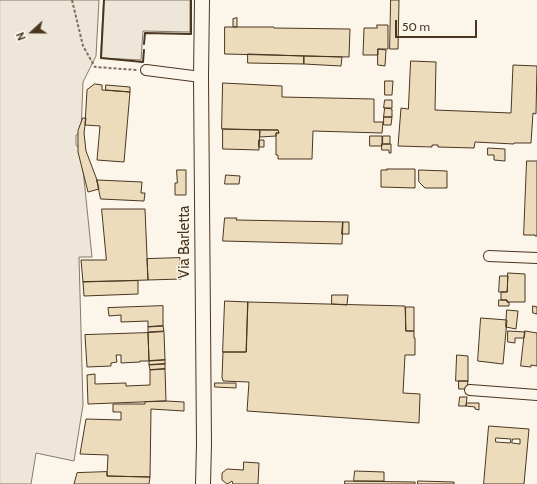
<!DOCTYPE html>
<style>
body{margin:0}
#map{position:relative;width:537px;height:484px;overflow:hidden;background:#fbf6e9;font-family:Cabin,sans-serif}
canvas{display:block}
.north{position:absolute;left:12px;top:12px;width:40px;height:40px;-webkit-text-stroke:3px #fbf6e9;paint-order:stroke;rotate:249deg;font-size:11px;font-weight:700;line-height:16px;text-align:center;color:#4a3520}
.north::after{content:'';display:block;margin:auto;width:14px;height:18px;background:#4a3520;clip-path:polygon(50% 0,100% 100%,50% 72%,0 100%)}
.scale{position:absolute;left:395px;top:20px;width:82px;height:18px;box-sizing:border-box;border:2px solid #4a3520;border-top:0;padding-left:5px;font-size:12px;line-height:14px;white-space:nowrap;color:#4a3520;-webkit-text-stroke:3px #fbf6e9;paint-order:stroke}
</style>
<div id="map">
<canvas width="537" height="484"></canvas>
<div class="north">N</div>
<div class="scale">50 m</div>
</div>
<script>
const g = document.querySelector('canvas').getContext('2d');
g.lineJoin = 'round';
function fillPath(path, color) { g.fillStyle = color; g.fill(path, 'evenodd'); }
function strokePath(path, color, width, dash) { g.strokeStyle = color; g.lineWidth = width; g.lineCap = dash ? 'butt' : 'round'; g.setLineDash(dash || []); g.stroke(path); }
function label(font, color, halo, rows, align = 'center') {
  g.font = font + ' Cabin,sans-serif'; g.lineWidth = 3; g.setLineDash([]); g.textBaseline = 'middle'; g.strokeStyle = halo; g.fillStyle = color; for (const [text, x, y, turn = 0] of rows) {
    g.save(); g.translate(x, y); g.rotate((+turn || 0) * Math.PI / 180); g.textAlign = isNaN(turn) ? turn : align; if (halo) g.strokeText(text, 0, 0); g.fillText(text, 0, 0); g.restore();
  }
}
const green = new Path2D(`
 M0,0H99L96,56L83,82L81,133L76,135V145L81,150L92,257H79L83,405L74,461L36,453L31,484H0Z
 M104,0H190V32L143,31L141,60L101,58Z`);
fillPath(green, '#ede6d9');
strokePath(green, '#887966', 1);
const building = new Path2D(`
 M391,0H399L398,49H390Z
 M237,18V27H233V19Z
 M377,25H388V49H378V55H363L364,28H377Z
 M225,27H274V28L350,29L349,57L225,54Z
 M378,49L386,50L385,66L378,65Z
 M248,54L304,56V64L248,63Z
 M304,56L342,57L341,66L304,64Z
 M411,61L436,62L435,110L511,113L513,65L537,66L536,114L533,113L531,143H514V144L475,142L474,148L438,147V145H432V147L398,146L401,108L408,109Z
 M385,81H393L392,95H385Z
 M223,83L282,86V97L374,99V122H383L382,133L313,131L312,159H278V155H276V133H279L278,130L222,129Z
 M95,84L102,85V90L130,92L124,162L97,160L100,126L85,125L87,90Z
 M106,85L130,87V92L106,90Z
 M385,100H392V108H384Z
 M385,108L392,109V117H384Z
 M384,117H392L391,125H384Z
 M83,118H86L84,133L86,151L97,180L99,189L88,192L78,152V131Z
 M223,129L260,130L259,150L223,149Z
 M260,130H278L279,133H276V136L260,137Z
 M370,136H382V146H370Z
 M383,136H390V144H383Z
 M259,140H264V147H259Z
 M382,144H391V153H389V150H382Z
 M488,148L505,149V161L494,160V155H488Z
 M527,161H537V236H535V235H524Z
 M387,169H415V188L381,187V170H387Z
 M177,170H186V195H175V183H177Z
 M419,170L447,171V188H425L419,182Z
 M226,175L240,176L239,184H225Z
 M97,180L142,182L141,193H145L144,201L101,199Z
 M102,209H145L148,280L83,282L81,260H106Z
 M225,218H237L236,220L343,222L342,244L223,241Z
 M343,222H349V234H342Z
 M180,258L181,279L148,280L147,259Z
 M508,273L525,274V302H507V300H501V292H507Z
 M500,276H508L507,292H499Z
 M138,281V294L84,296L83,282Z
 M332,295H348L347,305L332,304Z
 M499,300H507V302H509V306H499Z
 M225,301L248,302L246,352H223Z
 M248,302L405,306L406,331H414V338H415V355H405L403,393L420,394L419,423L247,411L249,382L223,381L222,377L223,352H246Z
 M163,306V326L148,327V321L121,322V315L109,316L108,308Z
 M533,306L537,307V314L533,313Z
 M406,307H414V331H406Z
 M507,310L518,311L516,329L506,327Z
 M481,318L507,320L503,364L478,361Z
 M163,326L164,331L148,332V327Z
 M508,331L525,332L524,338H515V343L508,342Z
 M525,331L537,333V366L531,365V367L521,366Z
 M164,332L165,360L149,361L148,333Z
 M148,333L149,361H140V362L121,363V355H116L117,362L111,363V366L87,367L85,335Z
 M457,355L468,356V381H456Z
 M165,360V364L149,365V361Z
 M165,364V369L150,370L149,365Z
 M165,369L166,401L88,404L87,375L95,374V384L126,383V386L150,385V370Z
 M459,381H468L467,389H459Z
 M215,383H236V388L215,387Z
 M460,397H467L466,406H459Z
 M166,401L184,402V411L151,409L150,477L107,476L108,455L80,454L86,419L121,420V412H113V404H145V402Z
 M467,403H479V410L475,409V407L466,406Z
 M489,426L529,429L524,484H484ZM496,438L511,439L510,443L496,442ZM513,439H520V444L512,443Z
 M244,462L259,463L258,484H233L232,481L229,483L227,484L222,480V473L227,469L243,470Z
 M355,471L384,472V481H354Z
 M107,472V476L150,477L149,484H74L77,473Z
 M345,481L415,482V484H345Z
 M418,481L454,482V484H418Z`);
fillPath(building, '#ecdcbc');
strokePath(building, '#4a3520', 1);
const street = new Path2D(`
 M146,70L201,77
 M489,256L537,258
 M470,390L537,395`);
const secondary = new Path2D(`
 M202,0L201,77L204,444L203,484`);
strokePath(street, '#4a3520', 12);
strokePath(secondary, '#4a3520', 16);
strokePath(new Path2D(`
 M72,0L83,46L95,67L137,70`), '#7f6f5c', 2, [3, 2]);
strokePath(street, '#fbf6e9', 10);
strokePath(secondary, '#fbf6e9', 14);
strokePath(new Path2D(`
 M104,0L101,58L143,62L144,50
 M144,44L145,33L191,34V0`), '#4a3520', 2);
label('15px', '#4a3520', '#fbf6e9', [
 ["Via Barletta",185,242,-90]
]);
</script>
